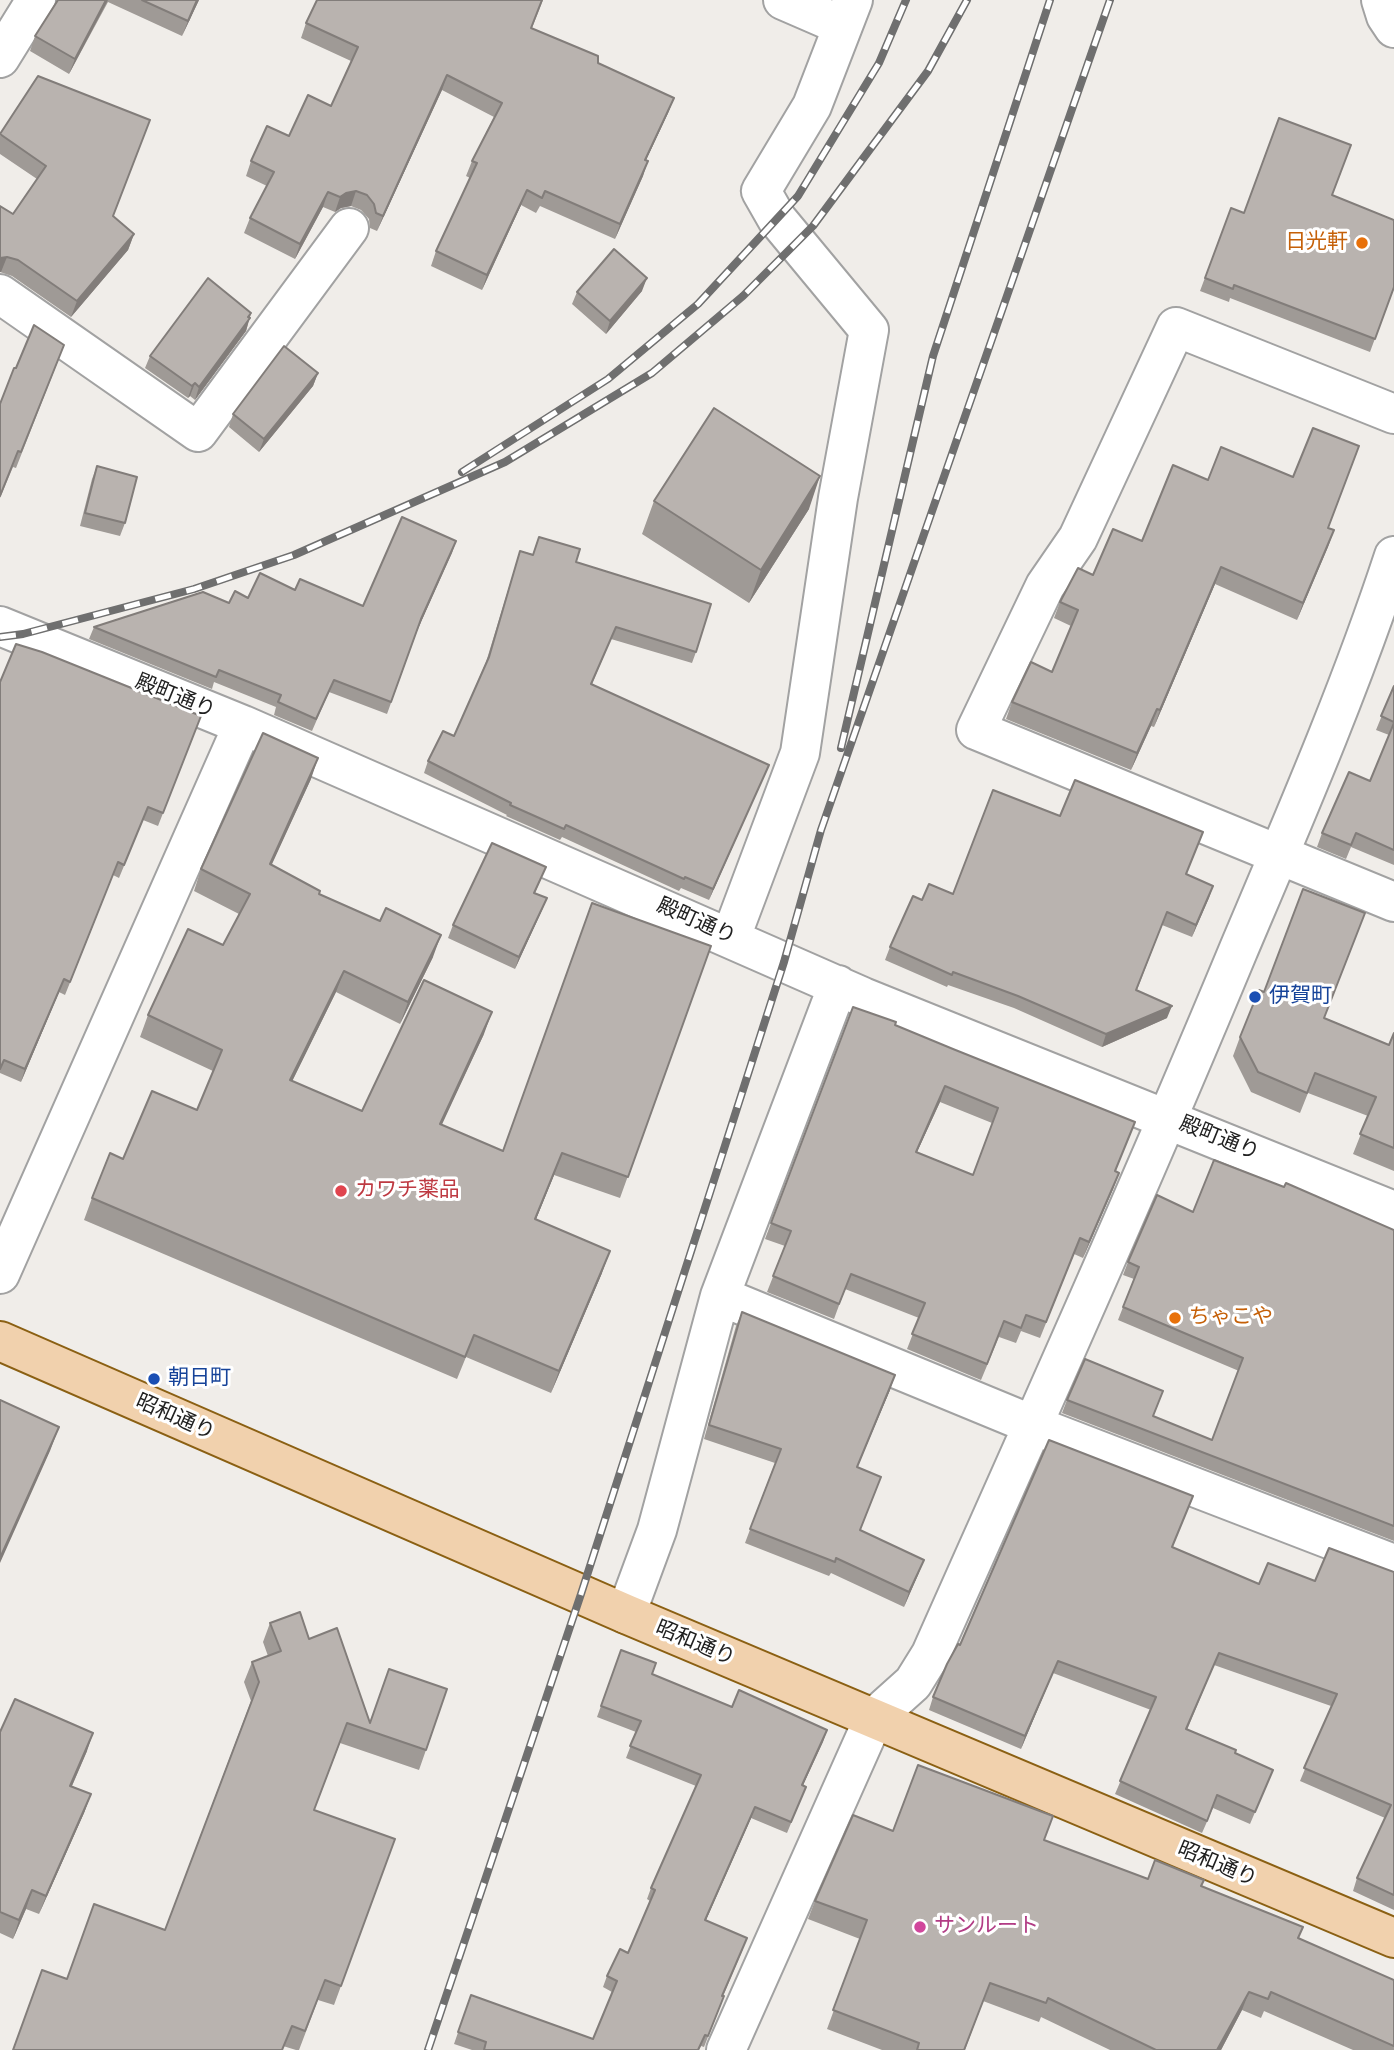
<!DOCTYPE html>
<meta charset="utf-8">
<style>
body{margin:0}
canvas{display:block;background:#f0ede9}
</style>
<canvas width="1394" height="2050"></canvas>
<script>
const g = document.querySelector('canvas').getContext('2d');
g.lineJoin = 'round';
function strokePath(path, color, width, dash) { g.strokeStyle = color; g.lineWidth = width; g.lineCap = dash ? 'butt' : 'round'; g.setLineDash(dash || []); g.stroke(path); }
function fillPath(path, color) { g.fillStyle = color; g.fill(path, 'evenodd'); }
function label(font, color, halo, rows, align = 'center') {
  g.font = font + ' "Sofia Sans Condensed","Noto Sans JP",sans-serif'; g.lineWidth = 6; g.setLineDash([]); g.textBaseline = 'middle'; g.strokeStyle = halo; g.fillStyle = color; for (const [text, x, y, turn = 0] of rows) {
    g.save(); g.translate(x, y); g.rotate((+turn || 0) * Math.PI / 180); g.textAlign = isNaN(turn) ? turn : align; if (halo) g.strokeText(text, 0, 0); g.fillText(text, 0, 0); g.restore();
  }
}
const minor = new Path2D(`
 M783,0L843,26
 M1381,0L1386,16L1394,28
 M0,58L36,0
 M0,294L198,432L349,228
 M1394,414L1176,327L1078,538L1045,586L976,730L1394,902
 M0,626L243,725L863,997L1394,1211
 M731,937L800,753L838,498L869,330L777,219L761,191L812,106L853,0
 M0,1274L243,725
 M720,1296L1033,1425L1394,1564
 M626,1614L657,1530L720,1296L838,985
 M726,2050L874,1718L913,1683L931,1654C1035,1420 1140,1187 1238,951C1293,821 1350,690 1394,556`);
const major = new Path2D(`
 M0,1341L626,1614L1394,1938`);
strokePath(minor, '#a2a2a2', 42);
strokePath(major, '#8b6013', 42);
strokePath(minor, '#fff', 38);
strokePath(major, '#f1d1ad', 38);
const rail = new Path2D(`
 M462,472L608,379L698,304L798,196L879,63L906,0
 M0,637L23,634L194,589L294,555L505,462L652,373L743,296L813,226L928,71L967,0
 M841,748L933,356L1050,0
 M428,2050L581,1594L784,962L821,830L1110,0`);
strokePath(rail, '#6f6f6f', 8);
strokePath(rail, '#fff', 5, [16]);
fillPath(new Path2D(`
 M57,0H199L182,36L108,2L69,74L30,51L35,36Z
 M317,0H543L532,28L598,63L674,98L668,113L646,160L643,176L615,239L540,206L536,213L521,205L482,290L431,266L436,251L470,178L466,176L472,161L494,117L442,90L377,231L370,228L369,219L361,210L351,206L341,208L335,212L323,207L295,259L244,233L250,218L267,186L246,176L251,161L289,136L331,106L351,61L301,38L306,23Z
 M38,76L114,217L134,234L128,250L71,317L12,276L0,272V206L13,214L37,179L0,154V136Z
 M1332,195L1394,287L1370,352L1230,298L1229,302L1200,291L1231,208L1244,213Z
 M642,291L606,334L572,304L577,292Z
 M251,313L246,331L195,400L190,396L188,398L145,368L150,356Z
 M58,361L16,468L13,467L0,498V404L16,368Z
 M318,373L313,386L259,452L229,427L233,414Z
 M97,466L125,523L120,536L80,526L92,479Z
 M654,501L809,509L749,603L642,534Z
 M1328,528L1334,530L1297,620L1215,584L1154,727L1151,726L1131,770L1006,719L1012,702L1052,672L1071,626L1054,618L1060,602L1093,575L1142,541Z
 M539,537L576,562L696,652L692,663L611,639L592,684L764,776L709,900L681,888L679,891L562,837L560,840L506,816L507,815L424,773L428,761L454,736L486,662L520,551L533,554Z
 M456,541L417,631L387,714L329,692L312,731L274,715L276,707L214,682L212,689L89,639L94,627L229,603L248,598L295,590L363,606Z
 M0,682L201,716L158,826L143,820L119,878L113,875L65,995L59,992L21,1082L0,1073Z
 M1394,686V865L1351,847L1346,859L1317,847L1322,833L1370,781L1389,735L1376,730Z
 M311,779L271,865L319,894L433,957L400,1024L336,992L292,1081L362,1111L484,1034L441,1125L503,1151L711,946L620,1198L554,1175L536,1219L602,1273L551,1393L466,1357L457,1379L84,1220L92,1198L123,1159L197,1110L213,1071L140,1037L148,1015L223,945L239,914L194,891L201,869Z
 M546,867L535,893L547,898L542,910L515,969L448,938L453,925Z
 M1213,886L1192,937L1162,925L1137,990L1167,1018L1102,1047L1014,1008L948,985L947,987L885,960L890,947L922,900L953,894Z
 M1264,992L1389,1045L1394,1033V1171L1353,1154L1368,1116L1308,1093L1300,1113L1251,1092L1233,1056L1240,1037Z
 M853,1007L895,1025L1129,1137L1115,1171L1119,1173L1113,1189L1083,1258L1074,1254L1040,1338L1021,1331L1016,1343L999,1337L981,1380L907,1349L919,1318L845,1289L834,1319L767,1292L785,1246L765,1239ZM940,1102L992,1123L973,1175L917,1152Z
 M1193,1212L1381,1225L1394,1230V1541L1062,1413L1067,1400L1153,1416L1212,1440L1239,1371L1118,1320L1134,1279L1123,1275L1128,1262Z
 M742,1312L890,1390L857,1467L860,1531L924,1560L904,1607L831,1573L829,1576L745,1543L775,1463L704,1439L736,1326Z
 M1172,1547L1259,1584L1315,1581L1394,1572V1910L1353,1891L1357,1878L1385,1818L1300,1781L1331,1706L1214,1665L1187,1730L1235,1753L1273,1770L1250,1824L1213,1808L1202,1833L1115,1794L1151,1710L1053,1673L1021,1749L929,1710L933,1697L960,1645Z
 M270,1623L309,1639L370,1722L426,1750L419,1770L340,1743L314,1810L395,1839L334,2005L318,2000L299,2050H296L67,1979L165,1930L251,1701L244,1682L252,1662L268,1656L263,1642Z
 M621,1650L652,1674L732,1707L827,1730L803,1785L806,1787L787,1833L751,1818L706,1920L743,1949L723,1996H724L704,2047L701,2046L699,2050H472L454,2044L471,1995L593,2039L612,1992L603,1987L607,1976L628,1953L650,1901L647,1899L651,1888L696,1786L626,1758L636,1732L597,1717Z
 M0,1732L87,1751L72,1786L91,1794L84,1813L39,1914L26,1909L13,1939L0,1933Z
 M893,1831L1044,1840L1148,1879L1201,1886L1298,1939L1394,1980V2050H1353L1264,2011L1261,2018L1242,2010L1221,2050H1110L1041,2017L1039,2022L983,2001L965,2050H882L827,2029L860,1939L808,1919L815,1901Z`), '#9f9a96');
fillPath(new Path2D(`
 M106,0H108L69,74L75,59Z
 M197,0H199L182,36L188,21Z
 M447,75L442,90L377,231L383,216Z
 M674,98L668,113L639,175L645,160Z
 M648,161L643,176L615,239L620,224Z
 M527,190L521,205L482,290L487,275Z
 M356,191L351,206L341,208L335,212L340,197L346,193Z
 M328,192L323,207L295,259L300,244Z
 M134,234L128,250L71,317L77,301Z
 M7,257L1,272H0V258Z
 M647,278L642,291L606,334L610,321Z
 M251,313L246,331L195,400L199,387Z
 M318,373L313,386L259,452L264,439Z
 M195,383L190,396L188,398L192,386Z
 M820,476L809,509L749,603L761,570Z
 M1334,530L1328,547L1297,620L1303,603Z
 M456,541L452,553L417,631L421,619Z
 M1221,567L1215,584L1154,727L1160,710Z
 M1157,709L1151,726L1131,770L1137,753Z
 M318,758L311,779L262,886L270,864Z
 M769,765L764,776L709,900L713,889Z
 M1213,886L1209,898L1192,937L1196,925Z
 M547,898L542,910L515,969L519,957Z
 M441,935L433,957L400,1024L408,1002Z
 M344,971L336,992L282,1102L290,1080Z
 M64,979L59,992L21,1082L25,1069Z
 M1172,1006L1167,1018L1102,1047L1106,1034Z
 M492,1012L484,1034L432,1146L440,1124Z
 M945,1086L940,1102L910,1167L916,1152Z
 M562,1153L554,1175L527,1241L535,1219Z
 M1119,1173L1113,1189L1083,1258L1089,1242Z
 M610,1251L602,1273L551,1393L559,1371Z
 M895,1375L890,1390L851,1482L857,1467Z
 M59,1427L50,1451L0,1563V1558Z
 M924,1560L918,1575L904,1607L909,1592Z
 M1058,1661L1053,1673L1021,1749L1025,1736Z
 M827,1730L823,1742L798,1796L802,1785Z
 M93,1733L87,1751L64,1804L70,1786Z
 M91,1794L84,1813L39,1914L46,1896Z
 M755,1807L751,1818L701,1931L705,1920Z
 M32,1890L26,1909L13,1939L19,1920Z
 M1249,1992L1242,2010L1221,2050H1217Z`), '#827d7a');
const building = new Path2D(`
 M58,0H106L75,59L35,36Z
 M142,0H197L188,21Z
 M317,0H542L531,28L598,56V63L674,98L645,160L648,161L620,224L545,191L542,198L527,190L487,275L436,251L477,163L472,161L502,103L447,75L383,216L376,213L374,204L367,195L356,191L346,193L340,197L328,192L300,244L250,218L274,172L251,161L267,126L289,136L308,95L331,106L358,47L306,23Z
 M38,76L150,120L113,216L134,234L77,301L18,260L7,257L0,258V206L13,214L46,166L0,134Z
 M1279,118L1351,145L1332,195L1394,220V287L1375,339L1234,285L1233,289L1205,278L1231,208L1244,213Z
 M614,249L647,278L610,321L577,292Z
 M208,278L251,313L248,317L250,318L199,387L195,383L192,386L150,356Z
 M34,325L64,345L21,452L18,451L0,496V404L14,368H16Z
 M284,346L318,373L264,439L233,414Z
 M714,408L820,476L761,570L654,501Z
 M1313,428L1359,446L1328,528L1334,530L1303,603L1221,567L1160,710L1157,709L1137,753L1012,702L1031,662L1052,672L1078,610L1060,602L1078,568L1093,575L1113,529L1142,541L1173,465L1208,480L1221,447L1293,477Z
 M97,466L137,477L125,523L85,513Z
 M402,517L456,541L421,619L391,702L334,680L316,719L278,702L281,695L219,670L216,677L94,627L203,592L229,603L235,591L248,598L260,573L295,590L300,579L363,606Z
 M539,537L580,549L576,562L711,604L696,652L616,627L591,684L769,765L713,889L685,877L684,879L566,825L564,829L510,805L511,803L428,761L443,731L454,736L489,657L520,551L533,555Z
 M16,644L42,652L201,716L163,813L148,807L124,865L118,862L70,982L64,979L25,1069L4,1060L0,1069V682Z
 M1394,686V722L1381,716Z
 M1394,723V850L1356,833L1351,845L1322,833L1349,772L1370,781Z
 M263,733L318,758L270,864L320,891L319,894L380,921L386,908L441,935L408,1002L344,971L290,1080L362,1111L424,980L492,1012L440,1124L503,1151L592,903L711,946L628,1177L562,1153L535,1219L610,1251L559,1371L474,1335L465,1357L92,1198L110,1153L123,1159L152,1091L197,1110L222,1050L148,1015L188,929L223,945L250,894L201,869Z
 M1075,780L1203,832L1186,874L1213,886L1196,925L1167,912L1136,990L1172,1006L1106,1034L1018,996L953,972L952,975L890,947L913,896L922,900L929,884L953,894L993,790L1060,816Z
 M492,843L546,867L534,893L547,898L519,957L453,925Z
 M1303,889L1365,913L1324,1018L1389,1045L1394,1033V1148L1360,1134L1376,1097L1315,1073L1307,1093L1258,1072L1240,1037L1259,990L1264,992Z
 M853,1007L896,1022L895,1025L953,1049L1135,1122L1115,1171L1119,1173L1089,1242L1080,1238L1046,1322L1026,1315L1021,1328L1004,1321L987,1364L912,1334L925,1303L851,1274L839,1304L773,1276L791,1231L771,1223ZM945,1086L998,1108L973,1175L916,1152Z
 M1214,1160L1284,1187L1286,1183L1394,1230V1526L1067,1400L1085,1359L1163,1391L1153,1416L1212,1440L1243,1358L1123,1307L1139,1267L1128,1262L1157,1195L1193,1212Z
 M742,1312L895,1375L857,1467L881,1477L860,1530L924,1560L909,1592L836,1558L835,1562L750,1529L781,1449L709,1425Z
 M0,1400L59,1427L0,1558Z
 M1049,1440L1193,1496L1172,1547L1259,1584L1268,1563L1315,1581L1329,1548L1394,1572V1895L1357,1878L1391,1805L1304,1768L1337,1694L1219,1653L1186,1729L1236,1750L1235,1753L1273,1770L1255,1812L1217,1795L1207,1821L1120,1781L1156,1697L1058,1661L1025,1736L933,1697L947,1664L958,1644L960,1645Z
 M300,1612L309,1639L337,1628L370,1723L389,1669L447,1689L426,1750L347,1723L314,1810L395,1839L341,1986L325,1980L305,2031L292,2026L282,2050H13L42,1970L67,1979L94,1904L165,1930L259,1682L252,1662L281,1651L270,1623Z
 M621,1650L656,1663L652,1674L732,1707L739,1690L827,1730L802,1785L806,1787L791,1822L755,1807L705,1920L747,1938L722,1996H724L708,2036L705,2035L698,2050H484L486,2042L458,2032L471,1995L593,2039L617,1981L607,1976L620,1949L628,1953L655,1890L651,1888L701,1775L630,1746L641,1721L601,1706Z
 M15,1699L93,1733L70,1786L91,1794L46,1896L32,1890L19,1920L0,1912V1732Z
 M918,1765L1053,1816L1044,1840L1148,1879L1155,1860L1204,1880L1201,1886L1303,1927L1298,1938L1394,1980V2046L1271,1992L1268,1999L1249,1992L1217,2050H1156L1048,1998L1046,2003L990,1983L964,2050H917L919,2043L833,2010L867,1920L815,1901L853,1815L893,1831Z`);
fillPath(building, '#b9b3af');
strokePath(building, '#827d7a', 2);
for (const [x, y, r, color] of [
 [1362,243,7,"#e8710a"],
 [1255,997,7,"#1a4fb4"],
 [341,1191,7,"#e0444e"],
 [1175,1318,7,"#e8710a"],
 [154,1379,7,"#1a4fb4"],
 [920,1927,7,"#d1479c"]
]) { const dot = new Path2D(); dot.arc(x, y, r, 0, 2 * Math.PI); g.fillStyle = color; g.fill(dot); strokePath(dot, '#fff', 2.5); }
label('21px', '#c56008', '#fff', [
 ["日光軒",1348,243],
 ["ちゃこや",1189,1318,"left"]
], 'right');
label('21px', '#212121', '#fff', [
 ["殿町通り",175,697,22],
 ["殿町通り",696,922,24],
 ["殿町通り",1219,1139,22],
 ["昭和通り",175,1418,24],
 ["昭和通り",695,1644,23],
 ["昭和通り",1217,1865,23]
]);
label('21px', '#164399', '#fff', [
 ["伊賀町",1269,997],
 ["朝日町",168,1379]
], 'left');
label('21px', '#be3a42', '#fff', [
 ["カワチ薬品",355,1191]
], 'left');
label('21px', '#b23c85', '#fff', [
 ["サンルート",934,1927]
], 'left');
</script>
